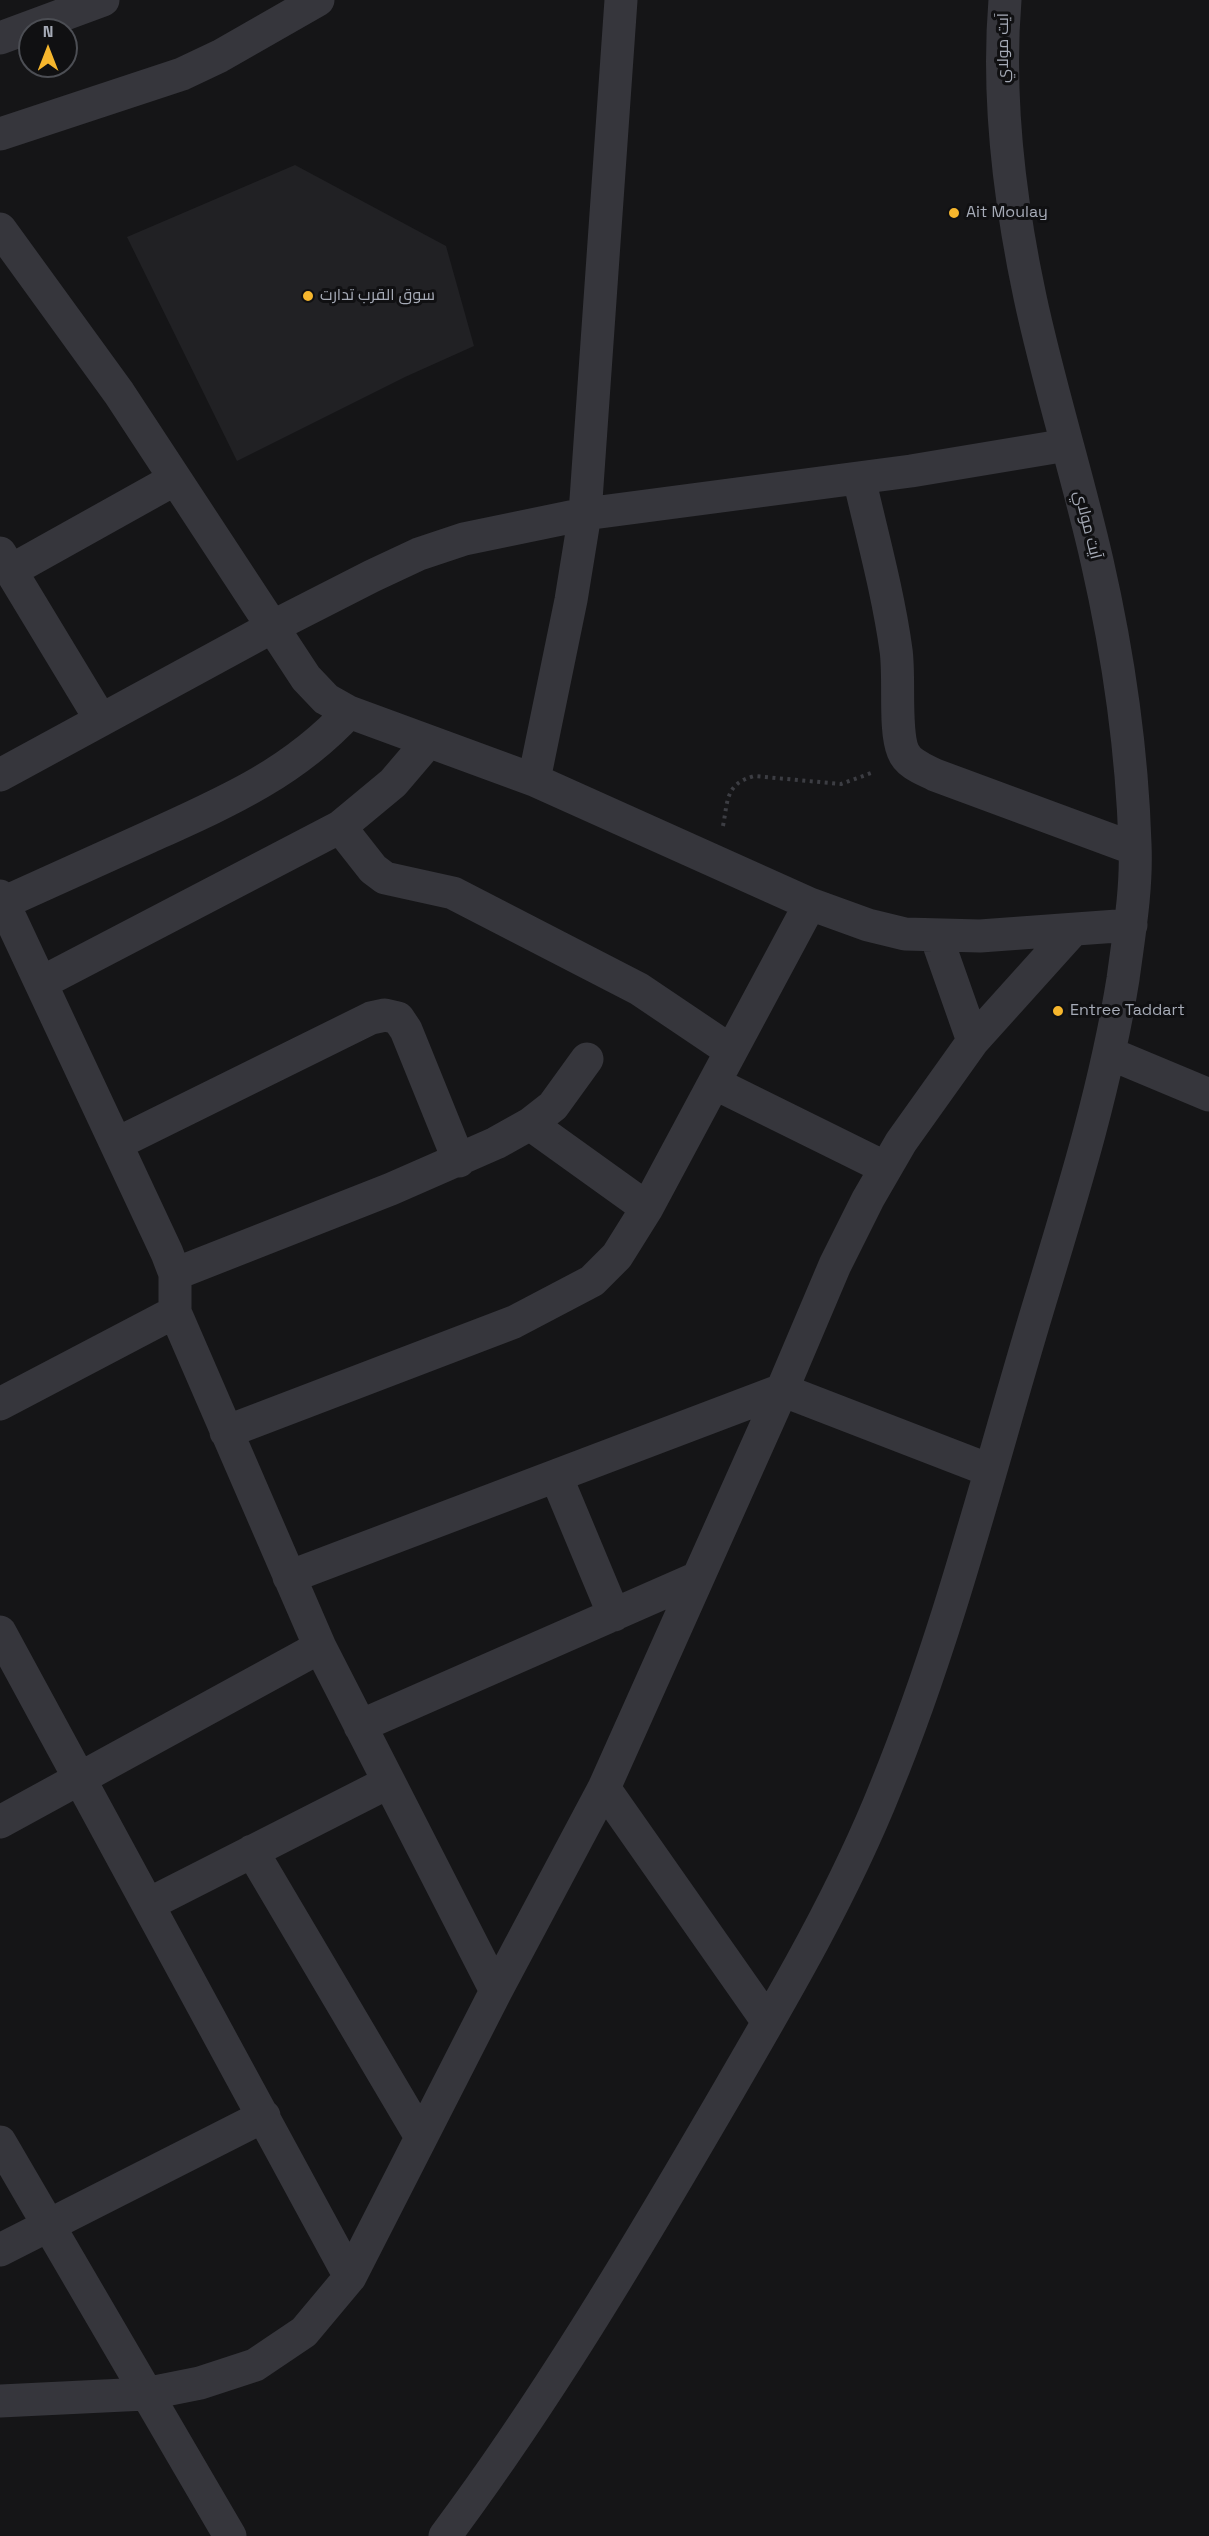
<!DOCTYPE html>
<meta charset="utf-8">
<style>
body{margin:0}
#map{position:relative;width:1209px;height:2536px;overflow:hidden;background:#151517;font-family:"Space Grotesk",sans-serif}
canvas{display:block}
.north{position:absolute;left:18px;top:18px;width:60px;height:60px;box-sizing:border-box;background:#101012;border:2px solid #4c4e54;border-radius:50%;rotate:0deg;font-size:16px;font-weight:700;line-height:24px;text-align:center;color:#a6abb7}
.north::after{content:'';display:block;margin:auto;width:21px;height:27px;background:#f6b62d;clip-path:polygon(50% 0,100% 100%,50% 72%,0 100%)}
</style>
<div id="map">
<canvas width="1209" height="2536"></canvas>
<div class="north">N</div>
</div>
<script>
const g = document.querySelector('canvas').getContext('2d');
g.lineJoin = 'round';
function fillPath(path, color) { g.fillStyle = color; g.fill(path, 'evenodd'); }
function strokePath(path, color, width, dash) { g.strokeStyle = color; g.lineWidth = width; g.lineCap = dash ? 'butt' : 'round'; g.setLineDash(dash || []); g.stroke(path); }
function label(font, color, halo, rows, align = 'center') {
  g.font = font + ' "Space Grotesk",Cairo,sans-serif'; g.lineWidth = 6; g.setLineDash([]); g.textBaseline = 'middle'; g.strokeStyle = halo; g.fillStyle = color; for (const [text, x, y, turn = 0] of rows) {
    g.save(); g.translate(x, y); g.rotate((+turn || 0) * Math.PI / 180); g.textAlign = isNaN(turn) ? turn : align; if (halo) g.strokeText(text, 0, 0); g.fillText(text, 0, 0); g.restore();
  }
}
fillPath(new Path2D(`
 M295,165L446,246L474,346L405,377L237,461L127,237Z`), '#212124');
strokePath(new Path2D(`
 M723,826C728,801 725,784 754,776L841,784L874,772`), '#3c3d43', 4, [3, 4.5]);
strokePath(new Path2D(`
 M0,38L103,0
 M0,134L182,74L220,56L318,0
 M0,229L119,393L306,678L326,699L349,712L534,780L810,904L868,925L905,934L980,936L1131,925
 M859,478C872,535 888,592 896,650C900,677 894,730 903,751C908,764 923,769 935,775L1135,849
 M0,553L101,720
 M12,570L175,479
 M0,775L274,626L372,576L419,554L464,539L585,514L911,471L1067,445
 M534,780L571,600L585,514L621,0
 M340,827L373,869L385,878L453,893L639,989L731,1051
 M0,896L167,1253L175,1274V1312L320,1647L496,1991
 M3,903C52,881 101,859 149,837C224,803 292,774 349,712
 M41,983L340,827L393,783L428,742
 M973,1041L1073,930
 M1111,1054L1209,1095
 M714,1083L886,1168
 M530,1124L647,1208
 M116,1144L371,1018L385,1015L398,1018L406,1030L459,1161
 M175,1274L391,1189L496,1143L530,1124L553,1106L587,1059
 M0,1404L175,1312
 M226,1432L514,1322L592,1281L617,1256L647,1208L810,904
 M556,1476L614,1615
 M289,1577L782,1390L989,1470
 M0,1632L350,2277
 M360,1726L697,1578
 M604,1788L768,2022
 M0,1822L320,1647
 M252,1851L421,2137
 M149,1904L389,1782
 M0,2142L230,2536
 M0,2250L264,2116
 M0,2401L145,2394L200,2383L255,2365L304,2332L350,2277L496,1991L604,1788L782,1390L835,1265L868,1199L901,1142L973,1041L936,936
 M445,2536C545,2402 632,2256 716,2112C777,2007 841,1900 886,1787C949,1633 990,1467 1038,1308C1071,1199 1105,1091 1123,979C1129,934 1137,889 1135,844C1132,749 1118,653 1097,561C1077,473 1049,386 1030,297C1010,203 997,96 1005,0`), '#36363c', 33);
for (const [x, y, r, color] of [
 [954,213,6,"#f6b62d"],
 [308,296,6,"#f6b62d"],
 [1058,1011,6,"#f6b62d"]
]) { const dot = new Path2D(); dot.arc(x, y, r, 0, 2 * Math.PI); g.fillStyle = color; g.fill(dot); strokePath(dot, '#101012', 2); }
label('16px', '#a6abb7', '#101012', [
 ["آيت مولاي",1004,48,-90],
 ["آيت مولاي",1087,525,76]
]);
label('16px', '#a6abb7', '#101012', [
 ["Ait Moulay",966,213],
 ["سوق القرب تدارت",320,296],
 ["Entree Taddart",1070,1011]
], 'left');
</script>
